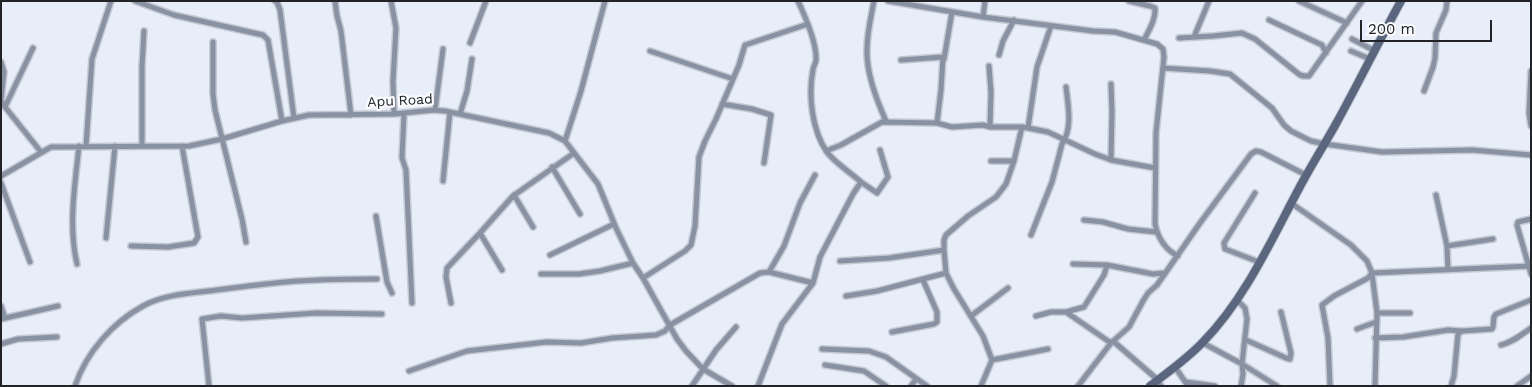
<!DOCTYPE html>
<style>
body{margin:0}
#map{position:relative;width:1532px;height:387px;overflow:hidden;background:#e8eef9;font-family:"Work Sans",sans-serif}
canvas{display:block}
.frame{position:absolute;inset:0;border:2px solid #212327;pointer-events:none}
.scale{position:absolute;left:1360px;top:20px;width:132px;height:22px;box-sizing:border-box;border:2px solid #212327;border-top:0;padding-left:6px;font-size:15px;line-height:18px;white-space:nowrap;color:#212327;-webkit-text-stroke:4px #fafbfd;paint-order:stroke}
</style>
<div id="map">
<canvas width="1532" height="387"></canvas>
<div class="frame"></div>
<div class="scale">200 m</div>
</div>
<script>
const g = document.querySelector('canvas').getContext('2d');
g.lineJoin = 'round';
function strokePath(path, color, width, dash) { g.strokeStyle = color; g.lineWidth = width; g.lineCap = dash ? 'butt' : 'round'; g.setLineDash(dash || []); g.stroke(path); }
function label(font, color, halo, rows, align = 'center') {
  g.font = font + ' "Work Sans",sans-serif'; g.lineWidth = 4.5; g.setLineDash([]); g.textBaseline = 'middle'; g.strokeStyle = halo; g.fillStyle = color; for (const [text, x, y, turn = 0] of rows) {
    g.save(); g.translate(x, y); g.rotate((+turn || 0) * Math.PI / 180); g.textAlign = isNaN(turn) ? turn : align; if (halo) g.strokeText(text, 0, 0); g.fillText(text, 0, 0); g.restore();
  }
}
const street = new Path2D(`
 M135,1L174,15L263,35L268,40L282,121
 M275,1L277,2L280,10L294,118
 M335,1L337,16L341,31L351,115
 M391,1L396,28L393,81L394,114
 M874,1C871,17 867,33 867,49C866,73 876,99 886,121
 M888,1L983,17L1093,31L1115,32L1157,44L1163,49L1164,57L1156,133L1155,224C1158,238 1164,249 1178,256
 M1129,1L1150,6L1155,8C1156,19 1149,30 1144,40
 M1299,1L1347,23
 M983,17L985,1
 M1269,20L1322,45L1326,53
 M1051,26L1037,67L1028,128L1048,132L1095,154L1111,160L1155,168
 M1194,37L1209,1
 M1179,38L1213,36L1242,33L1255,39L1300,75L1304,76H1309L1362,1
 M1352,39L1375,51
 M213,42V94L215,110L242,219L246,242
 M470,43L486,1
 M650,51L733,79
 M1351,51L1370,59
 M999,55L1003,41L1014,20
 M944,59L952,12
 M901,60L943,57L941,90L937,123
 M1,62L4,72L1,100L5,107L41,152
 M989,66L991,92L990,127
 M1163,68L1210,71L1230,74L1272,108L1284,125L1291,131L1311,141L1325,144L1382,152L1472,150L1531,155
 M1531,71L1529,113L1531,126
 M1111,84L1112,112L1111,160
 M1424,91L1433,67L1435,58L1436,33L1446,10L1447,1
 M722,104L752,109L771,115L764,163
 M5,107L33,48
 M435,110L443,49
 M404,114L402,158L406,170L412,303
 M460,114L467,91L472,59
 M565,141L581,91L605,1
 M86,146L92,59L111,1
 M142,146V67L144,31
 M826,151L841,145L882,122L937,123L952,127L983,125L990,127H1022
 M991,161H1014
 M552,167L580,214
 M1,176L51,147L189,146L222,139L282,121L309,115L394,114L434,110L445,111L549,133L565,141L598,184L616,228L633,263L643,278L677,339L686,351L703,369L732,386
 M443,181L450,112
 M861,182L877,193L888,177L880,150
 M1,183L30,262
 M1255,193L1224,243L1225,249L1259,262
 M514,195L533,227
 M1436,195L1447,246L1448,270
 M1291,203L1351,245L1367,261L1372,273L1377,313L1375,386
 M376,216L387,282L392,293
 M1531,219L1518,222L1517,225L1531,274
 M1084,220L1103,222L1128,229L1156,232
 M480,233L502,270
 M1031,235L1052,182L1062,144C1073,128 1068,105 1066,87
 M106,238L115,146
 M131,246L168,247L194,243L198,237L182,146
 M1447,246L1493,239
 M550,255L614,224
 M840,261L889,258L944,250
 M77,264C68,225 75,185 79,146
 M1073,264L1107,265L1153,274L1165,273
 M769,272L784,246L800,203L815,175
 M541,274H579L600,271L633,263
 M643,278L685,251L691,245L695,226L699,157L705,141L716,119L739,65L745,45L808,24
 M846,296L877,291L946,273
 M1237,300L1245,308L1247,319L1242,364L1243,374L1241,386
 M451,303L446,277L447,268L480,233L513,196L574,153
 M1,306L5,318
 M1066,312L1084,307L1104,275L1107,265
 M1377,313H1410
 M971,316L1008,288
 M1036,316L1051,312H1066L1111,343
 M1,319L58,306
 M1357,329L1376,322
 M892,332L934,324L937,322V312L923,280
 M1375,338L1403,337L1448,330L1462,331
 M1246,340L1286,358L1290,359L1291,353L1281,312
 M1113,341L1158,380L1161,386
 M1203,343L1242,364L1277,386
 M1,344L18,339L57,337
 M1501,345C1513,342 1521,335 1531,328
 M822,349L869,351L886,357L927,386
 M992,360L1048,349
 M825,365L864,371L886,386
 M1175,367L1186,383
 M409,371L467,351L547,342L581,343L612,338L656,335L665,331L670,325L760,273L769,272L813,283
 M1186,382L1215,386
 M75,386C86,353 112,323 143,306C164,294 193,293 217,290C240,287 263,284 286,282C316,279 347,279 377,279
 M209,386L202,319L221,316L242,318L316,313L382,314
 M692,386L716,350L736,327
 M758,386L782,324L813,283L820,257L853,194L861,182C851,173 834,162 827,152C812,131 808,95 813,70C813,67 816,63 816,60C817,43 805,16 798,1
 M911,386L916,379
 M981,386L992,360L983,336L954,289L946,273L944,250V240L946,235L968,216L996,197L1006,184L1014,161L1022,127L1028,128
 M1078,386L1111,343L1129,327L1143,301L1148,293L1157,285L1200,223L1251,154L1256,151L1261,152L1306,175
 M1330,386L1328,338L1322,305L1334,296L1368,278L1372,273L1531,266
 M1451,386L1454,376L1458,334L1462,331L1492,329L1493,327L1494,317L1496,314L1531,300
 M1517,386L1531,376`);
const secondary = new Path2D(`
 M1150,386C1168,372 1187,359 1203,342C1247,297 1273,236 1303,181C1314,161 1326,142 1337,122C1359,82 1379,41 1401,1`);
strokePath(street, '#c4c9d3', 8);
strokePath(secondary, '#c4c9d3', 10);
strokePath(street, '#8992a3', 5);
strokePath(secondary, '#5a667e', 8);
label('14px', '#212327', '#fafbfd', [
 ["Apu Road",400,101,-3]
]);
</script>
